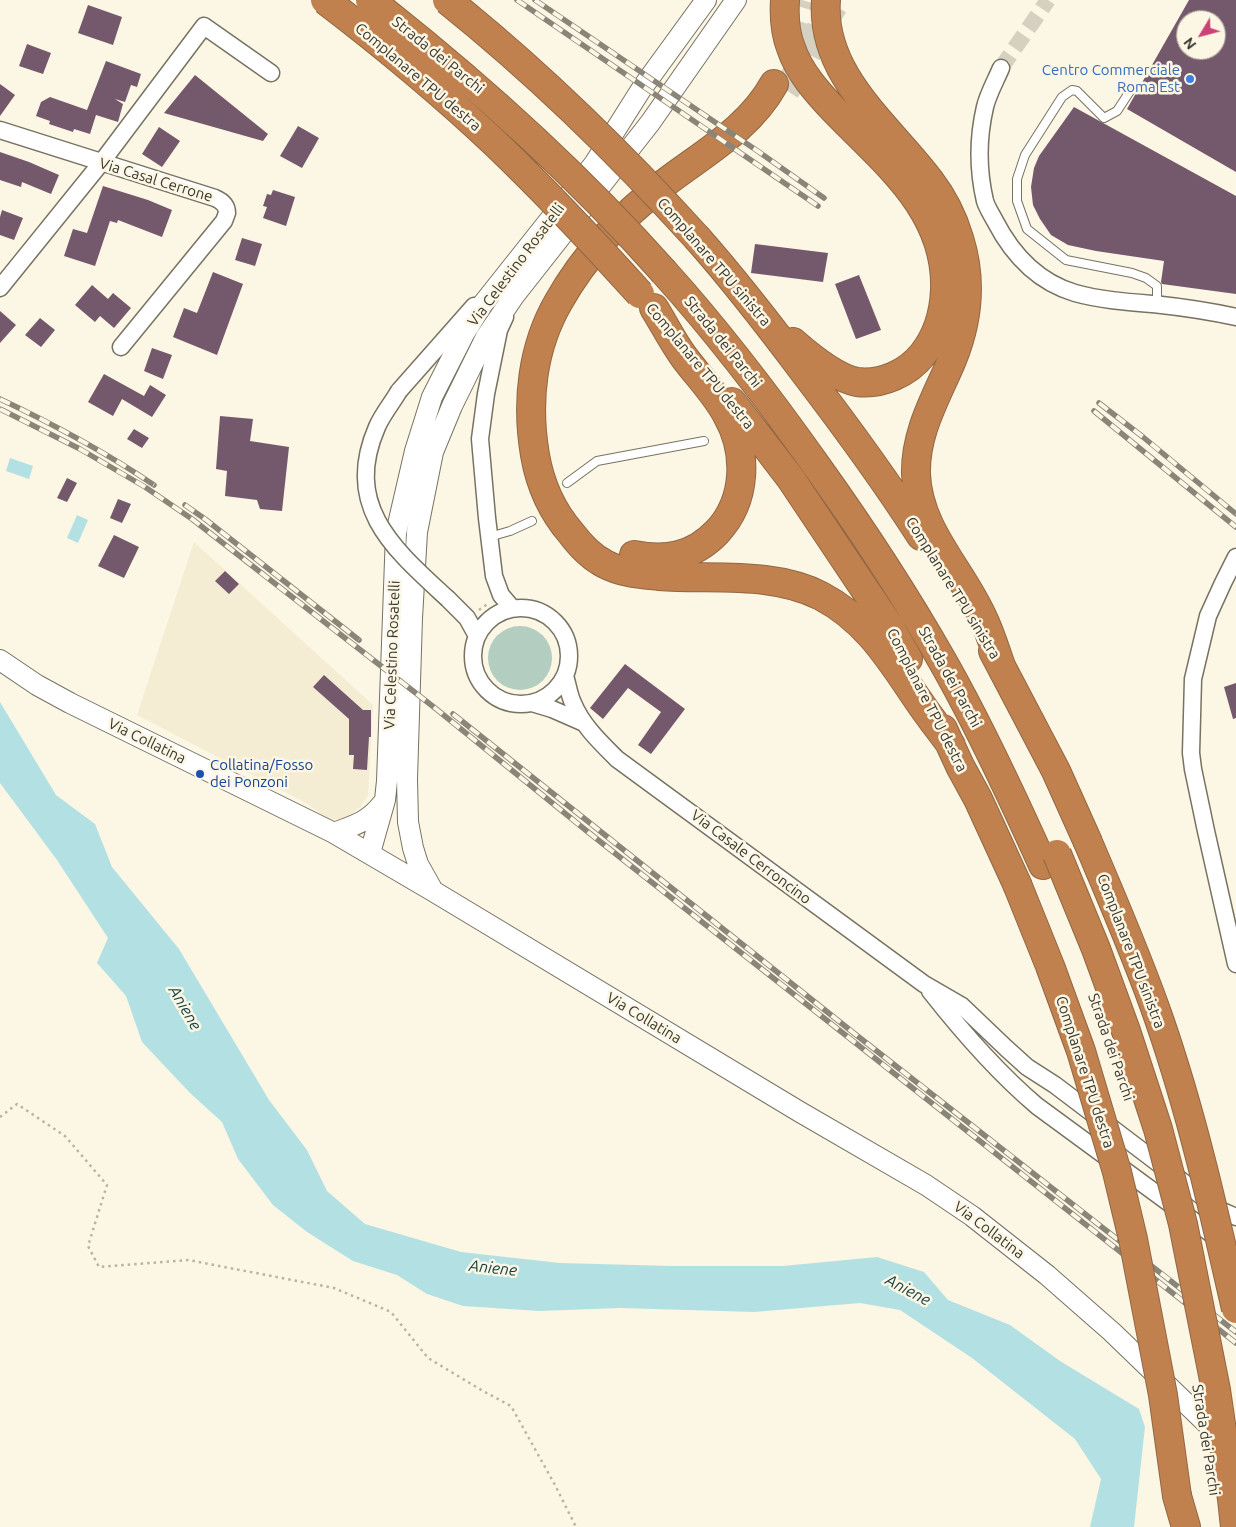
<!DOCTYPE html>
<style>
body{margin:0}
#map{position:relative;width:1236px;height:1527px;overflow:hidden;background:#fcf6e4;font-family:Ubuntu,sans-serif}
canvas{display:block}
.north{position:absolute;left:1176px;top:10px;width:50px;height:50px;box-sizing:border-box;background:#fcf6e4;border:1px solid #aea99b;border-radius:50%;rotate:233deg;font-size:14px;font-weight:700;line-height:20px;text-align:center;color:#38362e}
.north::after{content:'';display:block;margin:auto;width:18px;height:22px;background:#cd4276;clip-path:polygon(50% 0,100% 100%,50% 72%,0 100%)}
</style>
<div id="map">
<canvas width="1236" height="1527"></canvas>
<div class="north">N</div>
</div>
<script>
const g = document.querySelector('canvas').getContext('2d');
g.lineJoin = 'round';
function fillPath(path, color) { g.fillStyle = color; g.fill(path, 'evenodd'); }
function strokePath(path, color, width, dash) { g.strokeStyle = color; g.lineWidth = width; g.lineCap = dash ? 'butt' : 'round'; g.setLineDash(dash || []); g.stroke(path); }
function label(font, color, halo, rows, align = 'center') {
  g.font = font + ' Ubuntu,sans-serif'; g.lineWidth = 5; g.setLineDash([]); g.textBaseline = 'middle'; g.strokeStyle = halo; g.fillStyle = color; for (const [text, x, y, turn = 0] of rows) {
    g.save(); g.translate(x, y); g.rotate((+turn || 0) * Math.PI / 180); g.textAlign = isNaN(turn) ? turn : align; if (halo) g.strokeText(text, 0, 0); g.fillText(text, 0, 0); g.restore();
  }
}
fillPath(new Path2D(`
 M194,542L373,705L368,796L360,807L346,818L329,820L306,803L137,715Z`), '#f4edd3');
fillPath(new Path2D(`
 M488 658a32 32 0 1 1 64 0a32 32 0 1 1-64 0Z`), '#b3cdc0');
fillPath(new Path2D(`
 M10,458L33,466L29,479L6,471Z
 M77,515L88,520L78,543L67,538Z
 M0,702L56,795L95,824L112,867L179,949L269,1100L307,1150L327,1191L365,1224L461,1252L560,1263L672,1266H783L877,1257L924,1272L948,1300L1010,1325L1060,1361L1139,1409L1145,1427L1134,1527H1090L1101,1479L1075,1439L972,1358L900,1310L860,1303L754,1312L620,1308L539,1311L463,1306L427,1294L397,1275L353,1261L307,1232L273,1205L238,1159L222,1122L190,1093L142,1042L126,996L97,963L108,938L57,860L0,783Z`), '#b3e1e3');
fillPath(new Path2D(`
 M1189,0H1236V172L1127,109ZM1186,20H1216V50H1186Z
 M88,5L122,17L113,45L78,33Z
 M27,44L51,53L43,74L19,66Z
 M106,61L141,74L137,87L131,85L125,102L115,99L123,104L118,122L96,115L90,134L74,129L73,132L49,124L50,121L36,116L41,102L50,97L87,110Z
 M195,75L268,134L263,141L164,113Z
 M0,84L15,95L0,116Z
 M1074,107L1236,196V294L1162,284L1161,282L1164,261L1096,251L1068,245L1051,235L1040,219L1033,205L1031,187L1034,168L1039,156Z
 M298,126L319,138L302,168L280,156Z
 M159,127L180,141L162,167L142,154Z
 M0,152L29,162L59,175L51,194L22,182L21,187L0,180Z
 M103,186L148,200L172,210L162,237L118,220L117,223L110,221L95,266L64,256L73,229L87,233Z
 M273,190L295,197L286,226L263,218L267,207L263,206L267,194L271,195Z
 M2,210L23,218L14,240L0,235V217Z
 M242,238L262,244L255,266L235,260Z
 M755,244L828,253L823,282L751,273Z
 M213,272L243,284L217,355L173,337L184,308L197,313Z
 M859,275L881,330L856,339L835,284Z
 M92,285L108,299L113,293L131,308L114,328L100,316L95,322L75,305Z
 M0,311L16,325L0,343Z
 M40,318L55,330L41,347L25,335Z
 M152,348L172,355L163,379L144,371Z
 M104,374L144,396L150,385L166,395L152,417L122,399L113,416L88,402Z
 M220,416L253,419L250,441L289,447L282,511L260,509L257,500L225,496L227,471L216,469Z
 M134,429L149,438L142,448L127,439Z
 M67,478L77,483L67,502L57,498Z
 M118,499L131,504L122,523L110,518Z
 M114,535L139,547L124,578L98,566Z
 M225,571L239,584L229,594L215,581Z
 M625,664L685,709L651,754L638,745L661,712L628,688L603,719L590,708Z
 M324,675L363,710H371V737H369L367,770L353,769L354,755H349V719L313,687Z
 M1236,683V718L1233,719L1224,687Z`), '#74586c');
strokePath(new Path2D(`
 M1001,68L1048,0`), '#d5d0c0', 16, [16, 8]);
strokePath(new Path2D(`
 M788,47L802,0
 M786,90C804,63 817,33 834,5`), '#d5d0c0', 28, [28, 14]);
const service = new Path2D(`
 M1132,88L1117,111L1104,118L1077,91L1072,90L1062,97L1025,155L1017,179V201L1027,229L1066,260L1132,273L1146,278L1157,286V305
 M567,483L597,461L704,441
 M489,537L510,531L532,521`);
const minor = new Path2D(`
 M1001,68C996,80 988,94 985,107C978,137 978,171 985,201C987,208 992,215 995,221C1012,254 1038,282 1075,293C1100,300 1127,302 1153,304C1181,307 1209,311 1236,317
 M0,130L215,198C222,201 227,205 227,213L224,221L121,347
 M0,288L101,163L204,26L271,73
 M505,317L499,330L486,394L480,439L487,518L494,576L501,595L512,608
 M399,391L474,306
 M1236,557L1223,583L1208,616L1193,679L1191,753L1193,769L1206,831L1236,964
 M448,599L467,618L477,636
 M473 656a48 48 0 1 1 96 0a48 48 0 1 1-96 0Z
 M565,676C568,685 569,695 573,703C582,725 600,742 617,759L924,984L962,1006L1006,1048L1027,1067L1055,1085L1220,1210L1236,1217
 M532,703L552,709L584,723
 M930,991C963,1033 997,1072 1037,1106L1221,1241`);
const tertiary = new Path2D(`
 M0,660L37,685L70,703L334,833L433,891L800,1112L926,1185L972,1216L1047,1275L1112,1332L1226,1442
 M334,833C355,825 368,822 382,804
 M370,853L385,800L387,781L396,533L415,451L432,397L464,334L482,305L594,164L642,88L706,0
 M432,889L418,864L413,848L408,822L407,779L412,618L417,532L433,452L452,406L486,337L514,296L650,123L736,0`);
const motorway = new Path2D(`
 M785,0C784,16 785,33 791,48C799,72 817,92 834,110C884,162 948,210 945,290C944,313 938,335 923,354C908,373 882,385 857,382C836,378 809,356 793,342
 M826,0C820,76 890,127 930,181C943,198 953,218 959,238C972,279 968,321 952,360C936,398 915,432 916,474C918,529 960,568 982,616C990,632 995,649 1001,666
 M774,84C749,129 704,153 665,183C623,215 585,255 559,301C532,347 526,402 535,455C540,484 551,510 571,533C580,545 591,557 605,564C622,573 640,574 659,576C712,580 773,571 821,596C867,620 890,659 918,700C928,715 940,730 951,745
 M698,239C735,281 769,325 802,369C844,424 884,478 921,536
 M664,272C720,334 770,400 818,468C863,531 905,595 943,662C980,727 1012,796 1043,865
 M732,402L791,479L890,627L908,659
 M634,555C666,561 693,557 717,532C747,500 748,452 727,415C716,394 698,376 684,357C673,342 664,324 654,308
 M993,651L1056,771L1087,840
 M943,729L960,766L978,799L1017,884
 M1177,1496L1186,1527
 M1232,1499L1235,1527`);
strokePath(service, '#777262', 10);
strokePath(minor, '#777262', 19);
strokePath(tertiary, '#777262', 22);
strokePath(motorway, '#906743', 30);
strokePath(new Path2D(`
 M479,610L489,603
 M0,1117L17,1104L65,1136L107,1185L88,1246L99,1267L188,1260L334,1288L391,1312L428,1358L483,1391L511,1406L555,1485L576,1527`), '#b8b4a5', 2.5, [2.5, 4]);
strokePath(service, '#fff', 8);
strokePath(minor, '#fff', 16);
strokePath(tertiary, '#fff', 20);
strokePath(motorway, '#c0814f', 28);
const rail = new Path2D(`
 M517,0L818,206
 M535,0L759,152L824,198
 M0,399C53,424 105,452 154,485
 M1099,403L1143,437L1236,514
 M0,409L80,449L145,487L192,519L435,708L588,832L1236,1343
 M1094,411L1236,527
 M185,505L205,519L359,640
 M453,714L855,1034L1236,1332`);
strokePath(rail, '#898579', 5.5);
strokePath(rail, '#fcf6e4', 4, [11]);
const minorBridge = new Path2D(`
 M399,391C392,403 382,415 377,427C342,507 395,550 448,599`);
const motorwayBridge = new Path2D(`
 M325,0C384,45 442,93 496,144C546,192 594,243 640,294
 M370,0C476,83 575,172 664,272
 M447,0C537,72 620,153 698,239
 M1087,840C1112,899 1138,958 1159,1019C1192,1114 1214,1212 1236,1309
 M1057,854L1096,949L1126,1031L1158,1129L1183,1224L1216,1390L1232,1499
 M1017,884L1050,966L1081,1051L1117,1172L1133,1239L1163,1395L1177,1496`);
strokePath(minorBridge, '#777262', 19, []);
strokePath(motorwayBridge, '#906743', 30, []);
strokePath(minorBridge, '#fff', 16);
strokePath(motorwayBridge, '#c0814f', 28);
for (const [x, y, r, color] of [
 [1190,79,5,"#3f7fe0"],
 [200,774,5,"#1a4fb4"]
]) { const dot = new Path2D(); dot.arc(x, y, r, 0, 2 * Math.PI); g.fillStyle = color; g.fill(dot); strokePath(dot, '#fcf6e4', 2); }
label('15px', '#38362e', '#fcf6e4', [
 ["Strada dei Parchi",438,55,39],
 ["Complanare TPU destra",418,77,40],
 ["Via Casal Cerrone",156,180,17],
 ["Complanare TPU sinistra",714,262,49],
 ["Via Celestino Rosatelli",516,265,-53],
 ["Strada dei Parchi",723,342,51],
 ["Complanare TPU destra",700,366,50],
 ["Complanare TPU sinistra",953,588,58],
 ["Via Celestino Rosatelli",392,655,-88],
 ["Strada dei Parchi",950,677,61],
 ["Complanare TPU destra",927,700,63],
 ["Via Collatina",147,741,26],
 ["Via Casale Cerroncino",751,857,37],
 ["Complanare TPU sinistra",1131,951,69],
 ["Via Collatina",644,1018,31],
 ["Strada dei Parchi",1111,1047,71],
 ["Complanare TPU destra",1085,1072,72],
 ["Via Collatina",989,1230,37],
 ["Strada dei Parchi",1206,1440,81]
]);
label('15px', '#366cbe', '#fcf6e4', [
 ["Centro Commerciale",1180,70],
 ["Roma Est",1180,87]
], 'right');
label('15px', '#164399', '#fcf6e4', [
 ["Collatina/Fosso",210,765],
 ["dei Ponzoni",210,782]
], 'left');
label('italic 16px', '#123d3f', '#fcf6e4', [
 ["Aniene",185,1008,60],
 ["Aniene",493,1268,6],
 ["Aniene",908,1290,28]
]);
</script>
